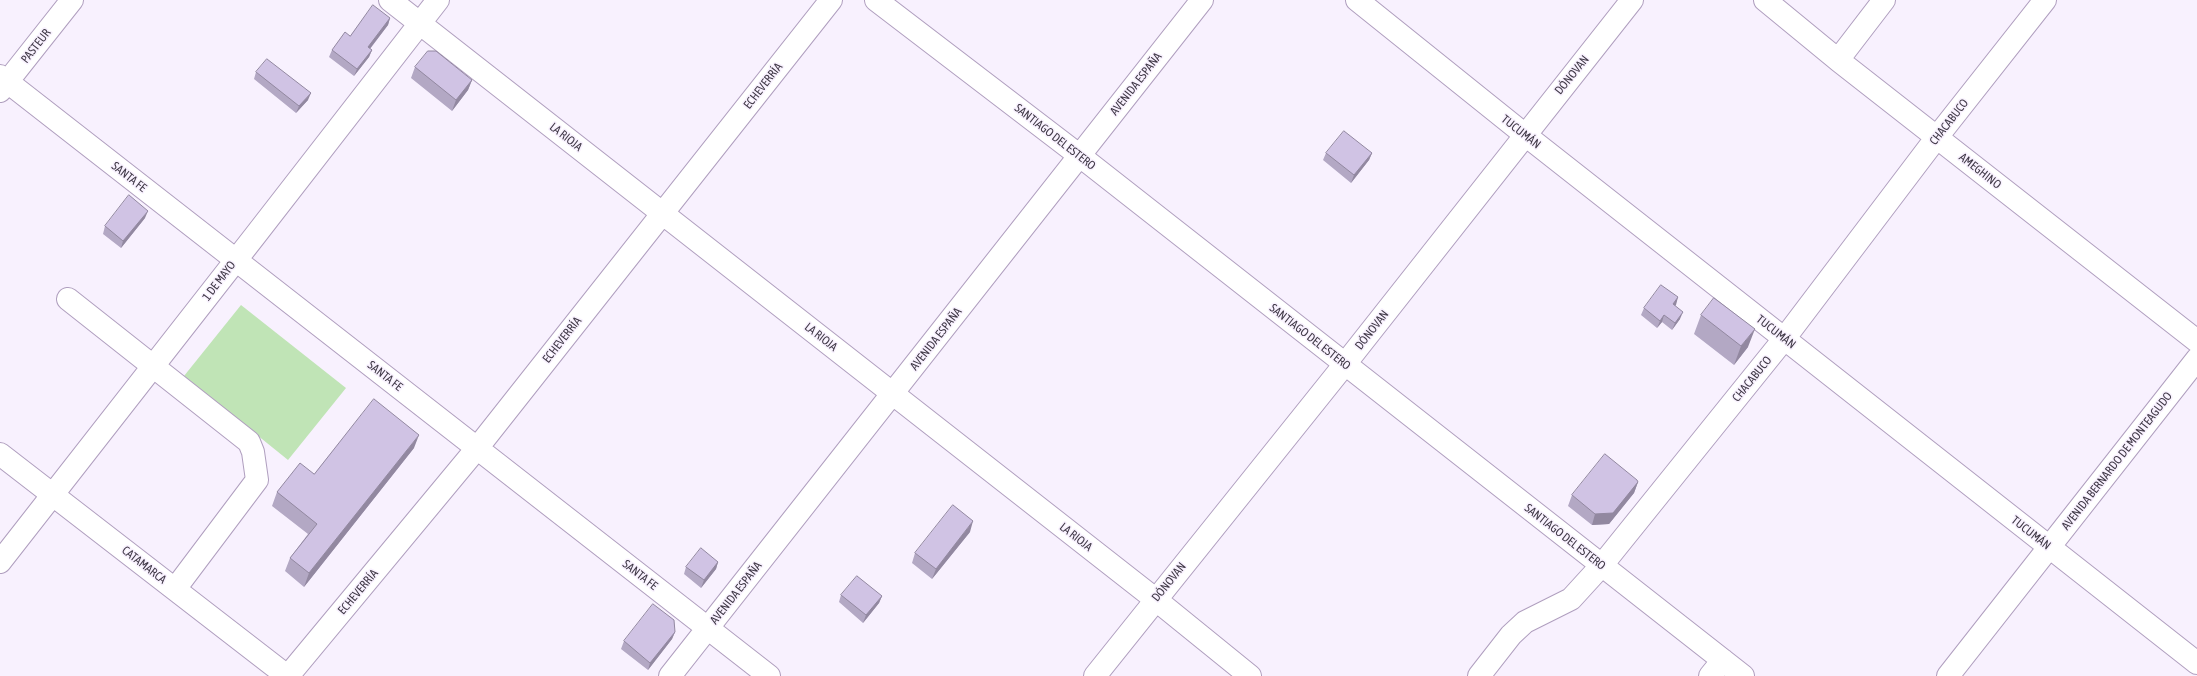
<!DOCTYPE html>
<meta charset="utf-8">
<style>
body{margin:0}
canvas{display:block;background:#f8f1fe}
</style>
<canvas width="2197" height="676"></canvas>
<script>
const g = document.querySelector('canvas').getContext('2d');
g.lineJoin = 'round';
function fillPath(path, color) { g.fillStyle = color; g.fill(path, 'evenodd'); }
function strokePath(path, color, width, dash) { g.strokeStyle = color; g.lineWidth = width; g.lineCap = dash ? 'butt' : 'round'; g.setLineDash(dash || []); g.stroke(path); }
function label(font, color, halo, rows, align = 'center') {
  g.font = font + ' "Asap Condensed",sans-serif'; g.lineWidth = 3; g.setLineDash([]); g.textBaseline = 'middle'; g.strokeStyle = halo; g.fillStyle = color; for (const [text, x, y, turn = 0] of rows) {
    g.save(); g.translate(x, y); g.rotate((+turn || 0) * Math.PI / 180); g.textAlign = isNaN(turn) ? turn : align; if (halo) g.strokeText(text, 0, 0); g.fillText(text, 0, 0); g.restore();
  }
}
fillPath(new Path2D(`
 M241,305L346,388L288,460L184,376Z`), '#c0e4b6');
const minor = new Path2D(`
 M390,0L1155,599L1250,676
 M876,0L1080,156L1743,676
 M1357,0L1524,134L2197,663
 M1765,0L1838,60L2197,341
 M1838,60L1884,0
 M0,76L769,676
 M0,91L72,0
 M68,299L249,442L253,452L257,480L175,589
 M0,454L287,676
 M0,562C146,375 293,188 438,0
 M288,676L478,447L831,0
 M670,676L1202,0
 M1095,676L1345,364L1632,0
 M1479,676L1511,635L1525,622L1571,599L1602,565L1784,339L1937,137L2045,0
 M1710,676L1723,660
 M1948,676L2197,359`);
strokePath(minor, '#b09fbf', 24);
strokePath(minor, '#fff', 22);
fillPath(new Path2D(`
 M390,18L388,25L370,49L372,50L369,57L354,76L329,57L332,50L350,36Z
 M415,67L472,80L468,90L452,111L411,78Z
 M256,72L308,100L296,113L254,79Z
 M1326,153H1372L1369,160L1351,183L1323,160Z
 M145,218L121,248L103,234L105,226Z
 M1678,297L1675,306L1680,319L1672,330L1662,322L1657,328L1641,315L1644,308Z
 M1701,315L1748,347L1734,365L1694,334Z
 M414,448L304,587L285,571L290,558L308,534L272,506L277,492L314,474Z
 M1638,482L1634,493L1609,524L1592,525L1568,506L1572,495Z
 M970,532L932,579L912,563L915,553Z
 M718,562L716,569L701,588L684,574L686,567Z
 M841,595L882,596L879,603L863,623L839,602Z
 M675,632L672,639L648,670L621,649L624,641Z`), '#b3a8c4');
fillPath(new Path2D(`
 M390,18L388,25L365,55L368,47Z
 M372,50L369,57L354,76L357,69Z
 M472,80L468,90L452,111L456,100Z
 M311,93L308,100L296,113L299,106Z
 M1372,153L1369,160L1351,183L1354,175Z
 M148,211L145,218L121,248L123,241Z
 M1678,297L1676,305L1670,312L1673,304Z
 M1683,312L1680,319L1672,330L1675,323Z
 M1664,315L1662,322L1657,328L1660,321Z
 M1755,329L1748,347L1734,365L1741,346Z
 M419,435L414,448L304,587L309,573Z
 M1638,482L1634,493L1609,524L1592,525L1595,514Z
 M973,521L970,532L932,579L936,569Z
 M718,562L716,569L701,588L704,580Z
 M882,596L879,603L863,623L866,615Z
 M675,632L672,639L648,670L650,663Z`), '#9288a0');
const building = new Path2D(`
 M373,5L390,18L368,47L372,50L357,69L332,50L345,32L350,36Z
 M428,51H436L472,80L456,100L415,67Z
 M267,59L311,93L299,106L256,72Z
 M1344,131L1372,153L1354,175L1326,153Z
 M129,195L148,211L123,241L105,226Z
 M1661,285L1678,297L1673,304L1683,312L1675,323L1664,315L1660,321L1644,308Z
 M1714,298L1755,329L1741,346L1701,315Z
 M374,399L419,435L309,573L290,558L317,524L277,492L300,463L314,474Z
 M1605,454L1637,480L1638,482L1613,513L1595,514L1572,495Z
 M953,505L973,521L936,569L915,553Z
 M701,548L718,562L704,580L686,567Z
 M857,576L882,596L866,615L841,595Z
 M653,604L674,620L675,632L650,663L624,641Z`);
fillPath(building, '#d0c3e4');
strokePath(building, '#9288a0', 1);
label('12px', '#3f3846', '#f8f1fe', [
 ["PASTEUR",36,46,-52],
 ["DÓNOVAN",1572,75,-51],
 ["AVENIDA ESPAÑA",1136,84,-52],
 ["ECHEVERRÍA",763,86,-52],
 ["CHACABUCO",1949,122,-52],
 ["TUCUMÁN",1521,132,38],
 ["LA RIOJA",566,137,38],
 ["SANTIAGO DEL ESTERO",1055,137,38],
 ["AMEGHINO",1980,171,38],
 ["SANTA FE",129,177,38],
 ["1 DE MAYO",219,281,-53],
 ["DÓNOVAN",1372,330,-52],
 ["TUCUMÁN",1776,332,38],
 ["LA RIOJA",821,337,38],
 ["SANTIAGO DEL ESTERO",1310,337,38],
 ["AVENIDA ESPAÑA",936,339,-52],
 ["ECHEVERRÍA",562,340,-52],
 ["SANTA FE",385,376,38],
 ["CHACABUCO",1752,379,-51],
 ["AVENIDA BERNARDO DE MONTEAGUDO",2117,461,-52],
 ["TUCUMÁN",2031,533,38],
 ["LA RIOJA",1076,537,38],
 ["SANTIAGO DEL ESTERO",1565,537,38],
 ["CATAMARCA",144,565,38],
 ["SANTA FE",640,575,38],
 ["DÓNOVAN",1169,582,-51],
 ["ECHEVERRÍA",358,592,-50],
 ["AVENIDA ESPAÑA",736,593,-52]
]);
</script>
